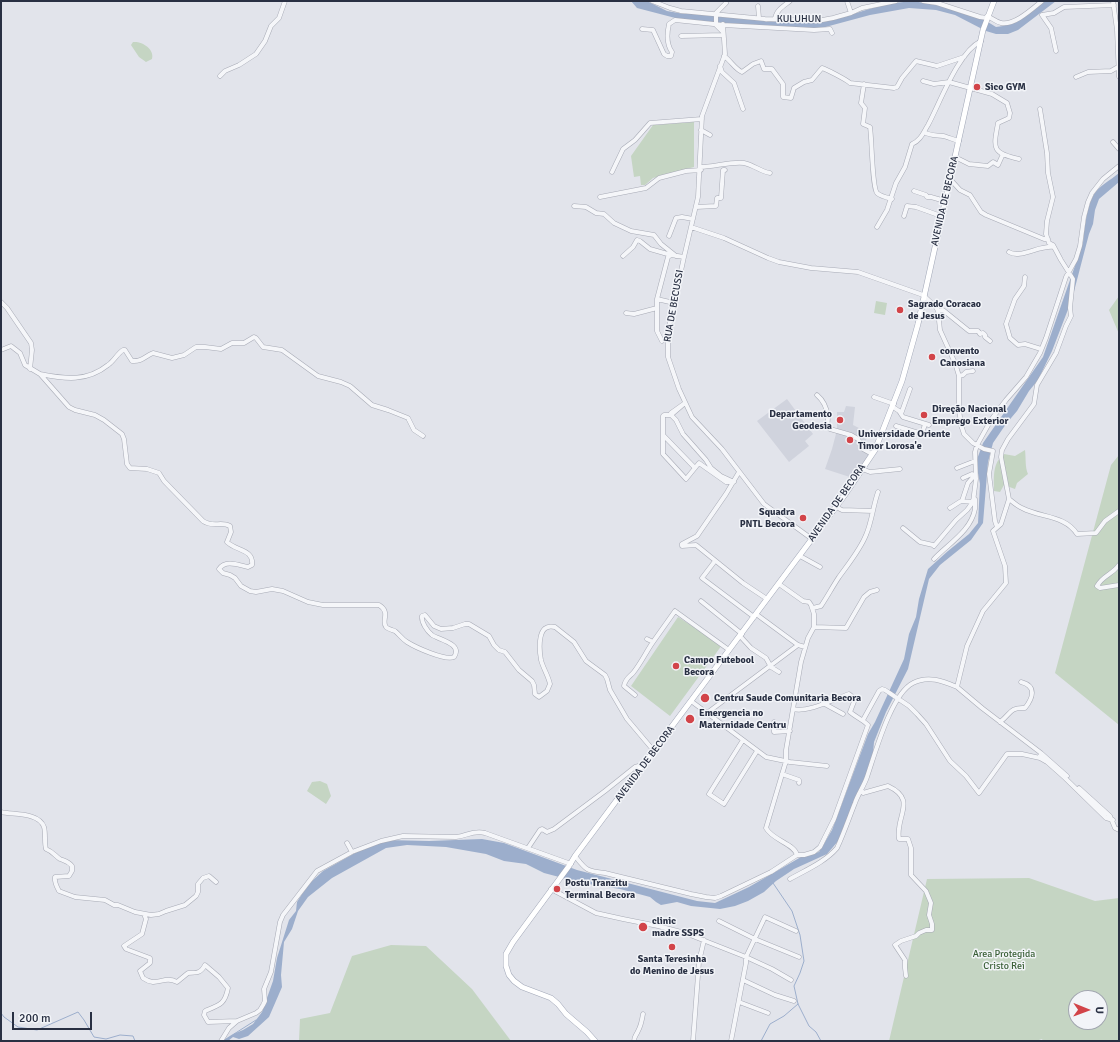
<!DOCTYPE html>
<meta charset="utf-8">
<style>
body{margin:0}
#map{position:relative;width:1120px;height:1042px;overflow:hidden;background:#e2e4eb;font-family:Signika,sans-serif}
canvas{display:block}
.frame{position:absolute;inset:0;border:2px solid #293043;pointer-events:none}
.north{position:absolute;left:1068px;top:990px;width:40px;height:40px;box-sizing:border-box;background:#f2f4f8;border:1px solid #a2a6b0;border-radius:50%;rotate:91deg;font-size:11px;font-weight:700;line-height:16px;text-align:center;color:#293043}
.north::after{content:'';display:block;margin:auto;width:14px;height:18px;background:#d24449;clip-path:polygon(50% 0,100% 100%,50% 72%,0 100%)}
.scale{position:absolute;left:12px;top:1012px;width:80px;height:18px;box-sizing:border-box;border:2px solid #293043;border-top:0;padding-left:5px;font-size:12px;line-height:14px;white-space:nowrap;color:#293043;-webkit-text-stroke:3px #f2f4f8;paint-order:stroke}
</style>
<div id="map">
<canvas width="1120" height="1042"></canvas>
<div class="frame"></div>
<div class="north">U</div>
<div class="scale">200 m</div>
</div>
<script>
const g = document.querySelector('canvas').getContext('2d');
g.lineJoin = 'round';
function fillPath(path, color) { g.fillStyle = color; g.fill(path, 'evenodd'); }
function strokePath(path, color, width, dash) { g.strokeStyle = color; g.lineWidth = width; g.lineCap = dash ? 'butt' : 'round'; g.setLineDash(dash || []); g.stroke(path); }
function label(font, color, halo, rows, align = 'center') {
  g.font = font + ' Signika,sans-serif'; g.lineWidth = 3; g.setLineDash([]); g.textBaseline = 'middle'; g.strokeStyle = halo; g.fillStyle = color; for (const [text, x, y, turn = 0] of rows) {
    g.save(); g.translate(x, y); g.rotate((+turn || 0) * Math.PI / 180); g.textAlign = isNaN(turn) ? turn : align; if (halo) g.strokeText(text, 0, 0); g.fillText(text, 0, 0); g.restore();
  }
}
fillPath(new Path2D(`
 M787,399L813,434L805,441L809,446L789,462L757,421Z
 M846,406L855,407L853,425L871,434L869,438H867L865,442L866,443L863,449L872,454L856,479L825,469L832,449L837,430V412H844Z`), '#d0d3dd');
fillPath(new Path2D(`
 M133,42C142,41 155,49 152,59L146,62L139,57L131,45Z
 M694,122V167L653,178L645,185H641L640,176L634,177L631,156L653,125Z
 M1119,296V334L1109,310Z
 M876,301L887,303L885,315L874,313Z
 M1025,450C1026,458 1025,468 1028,474L1017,483L1015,489L1004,485L1000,492L994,491C994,478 992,463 1004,454L1015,456Z
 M1119,455V725L1055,673L1111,465Z
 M678,617L722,645L670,716L631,686Z
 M320,781L327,784L331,796L326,804L307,791L312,782Z
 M1029,878L1095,901L1119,898V1041H1043L1042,1039L1036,1041H889L927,879ZM1076,998H1100V1022H1076Z
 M391,945L426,946L472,989L511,1041H299L300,1019L330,1013L352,956Z`), '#c5d5c3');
fillPath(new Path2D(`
 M631,1H647L667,11L684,14H703L761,19L766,22L771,21L816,23L837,19L879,6L894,3L913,1L941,6L983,19L996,27L1003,26L1026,16L1045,1H1056L1018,30L1008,34H996L986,31L955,15L936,10L909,8L870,15L818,29L700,22L683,20L637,8Z
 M1119,173V182L1099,199L1095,210L1093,224L1089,234L1072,299L1052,351L1038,380L1029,391L1017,411L1006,424L993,443L988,462L983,523L971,540L940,565L929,579L908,669L886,712L874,742L873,754L868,770L839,840L827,854L794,869L776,881L764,892L748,901L735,906L720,909L691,906L677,902L661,905L656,902L650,897L620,889L582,883L544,873L526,864L504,861L486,854L446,847L407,845L386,848L332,878L308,897L298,911L292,929L284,942L281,975L282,987L269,1017L248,1036L239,1039L233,1037L228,1041H222L233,1034L243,1030L253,1024L262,1012L273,981L277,958L289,920L296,911L297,902L302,894L311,882L323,871L355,853L386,840L429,841L482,839L504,843L577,870L697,901L715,903L749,887L801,857L819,852L832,830L868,734L875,722L904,659L909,634L916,617L919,599L928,569L948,551L969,534L978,523L980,484L976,462L983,443L1043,357L1083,243C1084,230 1087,207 1093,196C1098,186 1111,180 1119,173Z`), '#9caecc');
strokePath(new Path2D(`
 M773,883L792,911L800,935L804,961L800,973L794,986L798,1004L809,1026L816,1032L821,1041
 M1,1013L4,1017L18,1027L37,1030L78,1012L84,1020L94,1037L106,1039L120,1035L133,1036L135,1041
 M234,1034L256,1020
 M761,1041L770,1024L784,1016L798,1004`), '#9caecc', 1);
const minor = new Path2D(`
 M652,1L670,8L681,11L765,19L817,21L833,18L851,13L862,8L896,1
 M847,1L851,13
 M923,1L937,3L980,17L987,18
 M1113,1L1117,30L1119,77
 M758,6L759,18
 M1042,15L1054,13L1064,7L1114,5
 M1042,15L1051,28L1056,51
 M987,16C992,18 996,22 1001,23C1014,26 1032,9 1042,1
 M775,19C776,10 784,6 790,1
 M723,24L725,54L702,116L698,197L684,257L668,331V357L679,389L692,417L722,449L764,504L812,539
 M723,25L814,30L830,29L832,33
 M642,29L653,30L664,54L667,56H671L672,52C666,44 667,33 669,24L675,20L723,25
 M723,32L716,25V13L726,3
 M681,36L723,35
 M724,56C731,61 735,69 742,72L753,64L761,61L764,69H772L783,84V97L791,98L794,88L804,82L812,80L822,68C826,69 847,80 850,83L894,88L897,87L902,78L916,61L937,66L964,57
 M720,66L722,72L734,83L743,109
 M220,76L225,71L239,65L256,54L265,41L271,26L279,18L285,1
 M1076,77L1088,72L1111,71L1118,67
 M923,81L934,84L949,82L992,94L1007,103L1010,113L1009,118L998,123C993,149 992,153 1019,159
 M864,84L861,103L865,108L863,124L870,127C872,139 872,187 877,193C880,196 888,198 892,199
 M701,130L710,135
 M924,132C930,136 936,135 943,136C948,137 954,140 959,141
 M1113,142L1119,149
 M955,157L969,164L988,166L993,162L998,165L1003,154
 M701,167C713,167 733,161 744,163C754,165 761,172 770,173
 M612,172L623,149L635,140L650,123L702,119
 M950,179L960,190L970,195L981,212L986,215L1044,239H1048
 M914,191L926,195L927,197H931L945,201
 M600,197L646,188L659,178L686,171L701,170
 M574,206L586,207L596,213L604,214L614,223L631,231L654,235L661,244L676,256
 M696,207L716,206L717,198H721L723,170H725
 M904,216L907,206L916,207L941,216
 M691,227L724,238L768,258L779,262L811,268L858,272L923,295L936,307L938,311L940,330L955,363L959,376V409L961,425L964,434L973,443L984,449L993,451L989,474L995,521L997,527
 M877,227L887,210L896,183L905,167L912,144C921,140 923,133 928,125C940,103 958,52 981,41
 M669,236L676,218L682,217L693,219
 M1009,252C1020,259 1039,245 1054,247
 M623,256L633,247L637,240L640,241L650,249L671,255
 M1025,277L1024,286L1015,299L1006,324L1010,338L1018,345L1025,344L1041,349
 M657,299L668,257L671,255L684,257
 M1,302L7,308L31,343L32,350L30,369
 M938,311L943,310L969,331H978L980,334L983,333L985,335V337L990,341
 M626,313L634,314L657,308
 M662,341L657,331V299L674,303
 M1,350L11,346L20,353L25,365L40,374L69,407L75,410L95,415L104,420L122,434L124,439L127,464L130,468L147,469L159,473L164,481L203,521C213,528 221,521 230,526L231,532L227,542C236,551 254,549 252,565L248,567C239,565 225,559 219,569L223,573L230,575L235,578L241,586L250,591L256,592L272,589L283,591L308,602L323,605H379C391,612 381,621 386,627C388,629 392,630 395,631C399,634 402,639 407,642C415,647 445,661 454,657C463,644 440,640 432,635C427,631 421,622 422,616L425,615L434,626L441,629L453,628L465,624H469L489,636L494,645L499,650L505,652L519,670L532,681L534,685L535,694L539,697L547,691L550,684C548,675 543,668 541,660C539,649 537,622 555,627L574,642L586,661L605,675L607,679L610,690L627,719L654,751
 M40,374C65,379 87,382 108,365C114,361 117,354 123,350H125L132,361C142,362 145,356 153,353L172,358L184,355L196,347H205L221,349L232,343H244L254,337L256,338L263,347L282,350L318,376L341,382L350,386L372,405L388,410L408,418L414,430L423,436
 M959,376L963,375L966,372L973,371
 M817,395C823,400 827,409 828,417C828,421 827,423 828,427L830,429L851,435L858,439L863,449L872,454
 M874,397L894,404
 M893,407L899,411L903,417L929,425
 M901,414L910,389
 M664,415H671L676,420L683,434L706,460L711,468L721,476L734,482H726L699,463L686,479L663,454V416Z
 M670,415L671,413L685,403L671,415
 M896,426L922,434L925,424
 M663,435L695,468
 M957,468L975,461
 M862,469L870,472L900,469
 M1009,499C1013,502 1017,506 1022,508C1041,518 1065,515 1077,534L1096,533L1105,521L1119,511
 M962,501L968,483L974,476L972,474L963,478
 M836,507L842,510L873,511
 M950,508L961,501L974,502
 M903,528L920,542L933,545L934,546L956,520L967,510L973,502L976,479L975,452L977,445L991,420L1006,400L1026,377L1040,353L1046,338L1066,277L1076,259L1080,246L1084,217L1088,202L1092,193L1103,179L1119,166
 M682,544V546L696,545L743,583L767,599
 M682,544L697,536L726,494L739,472
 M800,556L820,567
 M934,559C948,544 971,531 975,509C975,506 975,503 975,499
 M715,561L702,578L754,617
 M1119,565C1112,575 1103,575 1097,586L1100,588L1119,585
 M779,584L803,601L809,602L811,605L814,614V627L808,638L801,662L786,750V761L766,828C772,840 795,844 797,855
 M701,601L742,634
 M813,608L821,606C827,597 833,586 839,577C849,563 860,550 866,535C872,521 873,506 878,492
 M756,614L798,645L805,647
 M814,627L846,628L864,597L870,592L877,590
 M740,636L751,648L766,658L771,667L779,672
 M647,639L653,642L675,611L729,650
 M957,687L982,708L1041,753L1040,758
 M635,695L624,686C625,679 629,677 633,673C641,663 646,652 653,642
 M691,701L766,757L790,762L827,766
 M823,703L843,714
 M707,713L798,645
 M863,720L879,691L882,689L885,690L909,706L917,714L926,724L950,761L966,776L979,793L1007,754H1022L1040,758L1047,762L1065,778L1106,818L1113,820
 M774,722V732L790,731
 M1000,722C1011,714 1009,707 1025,708C1033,698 1037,686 1021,682
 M743,740L709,794L724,804L757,751
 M1041,753L1067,776
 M782,774L799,780V783
 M1079,788L1110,816L1115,828L1119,830
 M861,790L863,793L888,786C918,800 895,816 899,839H908L911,848V875L926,891L931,903L929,915L932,924V930H926L919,933L916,936L901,941L895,945L905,960V968L906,976
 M1,812C13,815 39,812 44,827C46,834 44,842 46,849C54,852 55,856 60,859C65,861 68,861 72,866V871L69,876L55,877C54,882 57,887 59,891L75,897L105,900L114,905H118L135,912L151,915L159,914L166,911L185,905L196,896L198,892V884L203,878L209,876L216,882
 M347,843L352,852
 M528,848L540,830L542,829L547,832L554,829L605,791L635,767L642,765
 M575,856C586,870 586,871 605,873L691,894L706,897L715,898L721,896L771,872L797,855H804L814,852L820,847L834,819L868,725C863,720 856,717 850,712L855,699L849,694C834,699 808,713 793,709
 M790,879C806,870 825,862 837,848C844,833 849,818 855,803C858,794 864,786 867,777C875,754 891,694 913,683C928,675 943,681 957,687L967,646L983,611L1006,583L1005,566L993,531L1001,524L1009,499L1001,457L1002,450L1008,439L1034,404L1037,385L1056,353L1066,326L1071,316L1070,308L1073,279L1061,260L1053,245L1049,243L1046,234L1047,221L1053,197L1048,173L1047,153L1040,109
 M551,889L596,913L623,919L658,926L685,933L746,957V963L731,1041
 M144,914L146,919L142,934L124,946L126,949L150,958V963L140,971L143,978C157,988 163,975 177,982L188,973C197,973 201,973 205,965L219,977L228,988C225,1004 220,1005 205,1011L204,1015L208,1022L237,1021
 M719,921L755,939L799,957
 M743,980L775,995L794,1001
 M791,980L772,969L746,957L765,917L796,931
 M739,1002L768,1013
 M221,1041L229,1028L237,1021L256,1013L260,1010L263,1005L265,1001L264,989L271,972L280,922L283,915L317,871L352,852L381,841L403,836L456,837C467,836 473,830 485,833L571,864
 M634,1041C634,1036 636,1036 638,1031C641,1026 642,1020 643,1014
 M693,1041L699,962L704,940`);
const major = new Path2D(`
 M595,1041L587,1032L566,1014L558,1004L551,998L522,987L514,981L509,975L506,966V954L513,942L569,866L575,856L844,496L875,450L902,381L918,324L983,30L994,1`);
strokePath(minor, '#a7aab5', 5);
strokePath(major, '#a1a7b7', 6);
strokePath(minor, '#f5f6f9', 4);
strokePath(major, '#fff', 5);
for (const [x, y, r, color] of [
 [977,87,4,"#d24449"],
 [900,310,4,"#d24449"],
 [932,357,4,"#d24449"],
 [924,415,4,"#d24449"],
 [840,420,4,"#d24449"],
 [850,440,4,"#d24449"],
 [803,518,4,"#d24449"],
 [676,666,4,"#d24449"],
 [705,698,5,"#d24449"],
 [690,719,5,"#d24449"],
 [557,889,4,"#d24449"],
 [643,927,5,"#d24449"],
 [672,947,4,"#d24449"]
]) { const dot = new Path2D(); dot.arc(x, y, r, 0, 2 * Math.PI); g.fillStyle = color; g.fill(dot); strokePath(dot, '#f2f4f8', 1.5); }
label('10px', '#293043', '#f2f4f8', [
 ["KULUHUN",799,19],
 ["AVENIDA DE BECORA",945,201,-77],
 ["RUA DE BECUSSI",674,306,-80],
 ["AVENIDA DE BECORA",837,503,-55],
 ["AVENIDA DE BECORA",645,764,-53]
]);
label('bold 10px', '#293043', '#f2f4f8', [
 ["Sico GYM",985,87],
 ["Sagrado Coracao",908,304],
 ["de Jesus",908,316],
 ["convento",940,351],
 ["Canosiana",940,363],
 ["Direção Nacional",932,409],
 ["Emprego Exterior",932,421],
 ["Departamento",832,414,"right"],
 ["Geodesia",832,426,"right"],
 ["Universidade Oriente",858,434],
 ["Timor Lorosa'e",858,446],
 ["Squadra",795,512,"right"],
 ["PNTL Becora",795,524,"right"],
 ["Campo Futebool",684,660],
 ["Becora",684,672],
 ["Centru Saude Comunitaria Becora",714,698],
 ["Emergencia no",699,713],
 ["Maternidade Centru",699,725],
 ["Postu Tranzitu",565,883],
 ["Terminal Becora",565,895],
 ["clinic",652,921],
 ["madre SSPS",652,933],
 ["Santa Teresinha",672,959,"center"],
 ["do Menino de Jesus",672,971,"center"]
], 'left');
label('10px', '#395f36', '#f2f4f8', [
 ["Area Protegida",1004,954],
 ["Cristo Rei",1004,966]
]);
</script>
